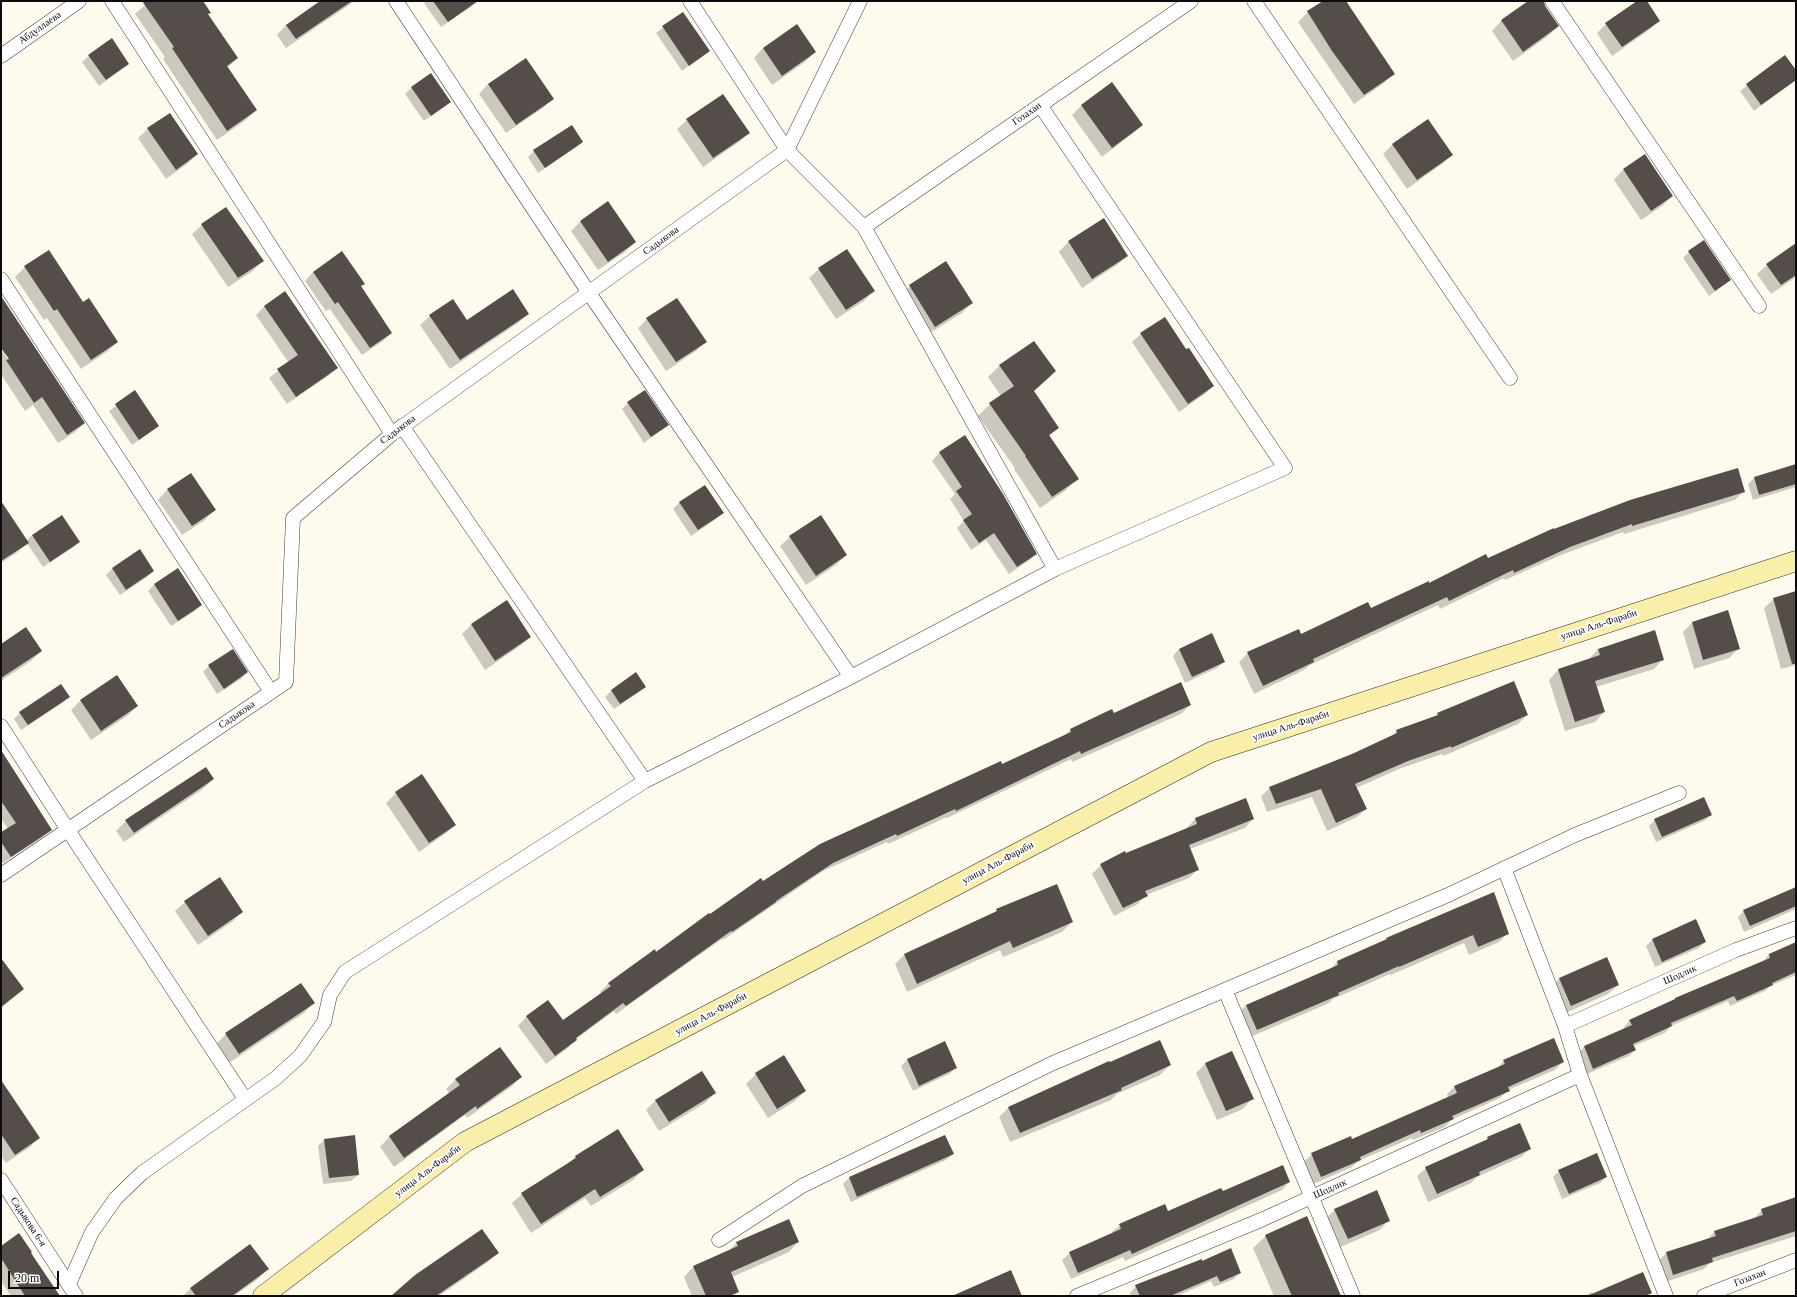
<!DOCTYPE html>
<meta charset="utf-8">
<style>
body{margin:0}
#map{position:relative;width:1797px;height:1297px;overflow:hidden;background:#fefaed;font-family:"Times New Roman",serif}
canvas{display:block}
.frame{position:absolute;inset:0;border:2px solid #0c0c0c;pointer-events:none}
.scale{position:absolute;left:8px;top:1271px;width:51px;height:18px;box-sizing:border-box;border:2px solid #0c0c0c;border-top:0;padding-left:5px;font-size:12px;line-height:14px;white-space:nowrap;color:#0c0c0c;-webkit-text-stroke:3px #fff;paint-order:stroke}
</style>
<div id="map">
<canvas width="1797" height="1297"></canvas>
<div class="frame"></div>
<div class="scale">20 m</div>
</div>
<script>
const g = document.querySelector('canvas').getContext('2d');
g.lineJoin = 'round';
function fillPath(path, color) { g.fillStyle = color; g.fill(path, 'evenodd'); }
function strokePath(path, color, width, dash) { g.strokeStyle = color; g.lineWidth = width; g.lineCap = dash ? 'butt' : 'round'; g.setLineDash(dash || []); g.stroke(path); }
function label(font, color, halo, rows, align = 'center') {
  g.font = font + ' "Times New Roman",serif'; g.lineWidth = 4; g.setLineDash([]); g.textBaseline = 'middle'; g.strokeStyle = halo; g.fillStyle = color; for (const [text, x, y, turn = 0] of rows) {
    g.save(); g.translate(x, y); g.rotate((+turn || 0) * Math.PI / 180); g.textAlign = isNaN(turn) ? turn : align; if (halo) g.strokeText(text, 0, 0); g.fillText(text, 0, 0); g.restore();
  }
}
fillPath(new Path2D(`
 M150,1H202L207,15L237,58L227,68L256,110L246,120L217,140L163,59L165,57L135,14Z
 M322,1H355L286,48L277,35L286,25Z
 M427,1H475V2L469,8L441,27L424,3Z
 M1325,1H1345L1393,74L1384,83L1354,104L1298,22L1308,12Z
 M1530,1H1542L1558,26L1548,36L1513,61L1492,31L1501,21Z
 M1639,1H1645L1659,21L1649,30L1612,56L1597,33L1606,24Z
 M682,13L708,51L682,71L656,33Z
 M763,48L815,52L805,62L772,85L754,58Z
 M89,56L128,64L99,86L82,62Z
 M1785,57L1796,72V80L1754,111L1740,91Z
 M525,59L553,98L543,108L506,133L479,94L488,84Z
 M1112,83L1142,125L1132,134L1102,157L1072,115L1081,106Z
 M412,87L450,102L424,121L405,94Z
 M687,120L748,133L739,142L703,167L677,129Z
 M148,129L197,154L187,164L166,179L138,138Z
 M582,142L575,148L538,173L528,157L534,151Z
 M1393,144L1451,155L1442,164L1407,189L1383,154Z
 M1644,156L1672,196L1662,206L1641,220L1614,180L1623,170Z
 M1104,219L1127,256L1117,265L1082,288L1059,252L1068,242Z
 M581,221L635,242L625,252L598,270L571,231Z
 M202,225L262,261L253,271L228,287L192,234Z
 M1796,244V277L1771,294L1757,274L1767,265Z
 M1689,252L1730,280L1709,296L1683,258Z
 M946,263L971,303L962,313L925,336L900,296L910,286Z
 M25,267L83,303L117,342L108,351L81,369L47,318L44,320L15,277Z
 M819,269L873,291L864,301L836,319L809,278Z
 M313,272L360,287L391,333L383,341L362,355L330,309L326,311L305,281Z
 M285,292L336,368L328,376L287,404L269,378L289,363L256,315L264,307Z
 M1,298L84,423L75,432L58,443L33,405L25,411L1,374V349L11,364L12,363L1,346Z
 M528,313L518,323L450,369L420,325L430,316L467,322Z
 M647,319L705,342L696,351L666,371L638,328Z
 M1141,334L1186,351L1213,386L1205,394L1179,412L1132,342Z
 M1000,365L1033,391L1057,428L1049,437L1077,479L1065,491L1040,508L1014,469L1015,468L978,416L990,404L1001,396L988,377Z
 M135,392L158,426L132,445L109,411Z
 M628,403L667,425L644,443L622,409Z
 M964,437L1036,554L1028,561L1009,574L986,540L971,550L957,528L964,521L950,499L955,494L932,461L939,453Z
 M1796,464V487L1753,500L1748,484L1754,478Z
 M190,474L214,510L205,520L182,535L158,500L167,490Z
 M704,486L722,513L716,519L691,536L673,509L679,503Z
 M1744,491L1735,500L1624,534L1623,532L1561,555L1505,580L1504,578L1440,609L1438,605L1377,633L1310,665L1304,670L1254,694L1239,662L1248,653L1371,609L1488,559Z
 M1,503L26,541L32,535L79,542L72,548L43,567L27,543L18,552L1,563Z
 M790,537L846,555L836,565L806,585L780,546Z
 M140,551L153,571L147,577L120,595L106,575L112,569Z
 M178,570L201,604L195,611L171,626L148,591L154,585Z
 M1796,592V665L1781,669L1764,608L1774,599Z
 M506,601L530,637L520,646L485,670L462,634L471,625Z
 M1692,623L1739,648L1729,658L1694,669L1683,632Z
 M1,645L41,651L31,661L1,681Z
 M1179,649L1224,662L1217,668L1185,683L1173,656Z
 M1598,649L1663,659L1654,669L1596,687L1604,712L1595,722L1565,731L1549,680L1558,670L1589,659Z
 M209,666L247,672L241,679L217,694L203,672Z
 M117,676L137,706L127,716L91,740L71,710L80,701Z
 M645,686L638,693L614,709L605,697L612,690Z
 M69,697L62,703L21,730L14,719L20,713Z
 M1190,705L1181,714L1072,762L1071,759L947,818V817L888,844L887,842L823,871L723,940L722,939L616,1014L614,1011L576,1039L568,1048L546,1064L518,1026L526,1017L548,1001L563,1022L602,994L600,992L609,983L709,916L762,883L1063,737L1070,730L1112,711L1114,714Z
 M1438,714L1527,715L1518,724L1443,756L1442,754L1399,769L1356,788L1366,809L1357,817L1327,831L1312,797L1267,812L1261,796L1270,788L1353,754L1392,736L1397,731L1435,717Z
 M1,752L50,830L43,837L3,863L1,861V834L8,829L1,819Z
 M422,776L455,825L445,834L419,852L386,803L396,793Z
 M213,779L203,789L124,842L116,831L126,821Z
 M1711,815L1704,821L1656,842L1649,826L1655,820Z
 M1195,819H1253L1245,828L1190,849L1198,869L1189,878L1146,895L1138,904L1114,916L1092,874L1101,865L1187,829V828Z
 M1796,888V909L1744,932L1738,917L1744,911Z
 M185,902L242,912L232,922L198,945L175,911Z
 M997,910L1072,922L1062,932L1003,957L1000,950L907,992L895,964L904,955L993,914Z
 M1696,920L1705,942L1699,948L1655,967L1646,946L1652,940Z
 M1508,933L1499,942L1469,955L1464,943L1391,975L1390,974L1333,999L1329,1003L1248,1038L1238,1014L1246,1005L1330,970L1337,962L1384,941L1387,938Z
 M1796,943V975L1770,986L1765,991L1730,1006L1728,1001L1671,1026L1665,1033L1633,1046L1635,1050L1629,1056L1587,1074L1578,1053L1584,1047L1625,1029L1624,1027L1630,1020L1763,962L1769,954Z
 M1606,959L1618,985L1608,994L1561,1015L1550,989L1559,979Z
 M1,960L23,989L1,1008Z
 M313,1003L304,1013L229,1063L216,1044L226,1034Z
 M783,1057L805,1091L795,1101L768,1118L746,1084L756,1074Z
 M907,1060L956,1068L949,1074L913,1091L901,1066Z
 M1504,1061L1563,1062L1555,1070L1508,1090L1500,1098L1451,1120L1445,1127L1413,1140L1412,1138L1358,1161L1352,1167L1313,1184L1304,1162L1312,1154L1351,1137L1352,1140L1448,1098L1447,1094L1455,1086L1496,1069Z
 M1206,1063L1252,1099L1243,1109L1217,1120L1196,1073Z
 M1170,1065L1160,1075L1117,1094L1111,1100L1010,1142L999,1117L1009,1107Z
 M521,1077L511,1087L467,1118L465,1115L394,1167L380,1147L389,1137L450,1094L446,1089L456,1079Z
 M1,1087L39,1138L30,1147L6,1163L1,1156Z
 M715,1093L705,1103L659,1131L646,1110L656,1100Z
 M945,1136L953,1154L946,1160L851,1202L843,1184L849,1178Z
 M1488,1138L1530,1149L1521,1157L1477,1177L1471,1183L1428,1202L1417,1176L1426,1168L1484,1142Z
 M324,1140L358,1175L351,1181L323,1184L318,1146Z
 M575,1157L643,1170L633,1180L591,1206L585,1198L531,1233L512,1203L522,1194L568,1164Z
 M1559,1171L1606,1177L1600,1183L1562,1199L1553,1177Z
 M1289,1182L1282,1190L1125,1261L1123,1257L1071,1279L1062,1260L1070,1253L1113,1234L1112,1232L1120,1225L1167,1212L1222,1193Z
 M1796,1199V1236L1710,1263L1704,1269L1665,1282L1659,1261L1666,1253L1707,1240L1714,1232L1754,1219L1762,1210Z
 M1335,1210L1389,1220L1380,1230L1338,1248L1325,1219Z
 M789,1220L798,1242L789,1252L732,1277L738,1291L734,1296H692L684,1277L693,1267L728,1252L736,1243Z
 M1266,1236L1340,1296H1274L1253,1248Z
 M1,1247L30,1253L59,1296H11L1,1281Z
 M497,1253L488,1262L439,1296H393Z
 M1202,1262L1240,1272L1234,1279L1214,1287L1211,1281L1177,1296H1131L1130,1293L1136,1286Z
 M267,1269L258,1279L234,1296H183L191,1288Z
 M1592,1292L1593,1294L1651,1293L1648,1296H1585Z`), '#0003');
fillPath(new Path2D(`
 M142,1H203L211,13L208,14L238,58L227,66L257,110L227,131L172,48L174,47Z
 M320,1H352L296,39L286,25Z
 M433,1H478L448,22Z
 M1323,1H1346L1395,74L1364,95L1332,51L1307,11Z
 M1528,1H1544L1545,6L1559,26L1523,52L1501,20Z
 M1637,1H1647L1660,21L1622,47L1605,23Z
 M683,12L710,51L689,66L662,26Z
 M797,24L816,52L782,76L763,48Z
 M112,38L129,64L106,80L88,55Z
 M1785,55L1796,70V80L1761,105L1746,84Z
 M526,58L554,99L516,125L488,84Z
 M431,73L451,102L431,116L411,87Z
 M1112,82L1143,125L1112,148L1081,105Z
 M723,94L750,133L713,158L686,119Z
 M170,113L198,154L176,170L147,128Z
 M1428,119L1453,155L1417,180L1392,144Z
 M572,125L583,142L545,168L533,150Z
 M1645,154L1673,196L1651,211L1623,169Z
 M608,201L636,242L608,262L580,221Z
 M226,207L264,261L238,278L201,224Z
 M1104,218L1128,256L1092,279L1068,241Z
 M1704,240L1731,280L1715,291L1688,251Z
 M1796,243V275L1781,285L1766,264Z
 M847,249L875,291L846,310L818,268Z
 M49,250L83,302L89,298L118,342L91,360L57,309L54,311L24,266Z
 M342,251L365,284L361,286L392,333L370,348L338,302L335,304L313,272Z
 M946,261L973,303L935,327L909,285Z
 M513,289L529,314L460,360L429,315L453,299L467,320Z
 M285,291L338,368L296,397L277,369L298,355L264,306Z
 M1,296L85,423L67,435L42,397L34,403L6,360L9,359L1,348Z
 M677,298L707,342L676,362L646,318Z
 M1165,317L1186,349L1189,348L1214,386L1188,404L1140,333Z
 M1034,341L1056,371L1034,391L1059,428L1049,435L1079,479L1052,497L1025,456H1026L989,403L1014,386L999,365Z
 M135,390L159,426L139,440L115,404Z
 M645,390L669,425L651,437L627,402Z
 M965,435L1003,494L1037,554L1017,567L994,533L979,543L963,520L972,514L956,491L962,487L939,452Z
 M1796,464V484L1759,495L1754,477Z
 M1738,468L1745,492L1632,526V524L1570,547L1514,573L1513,570L1449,601L1447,597L1313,659L1314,662L1263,686L1247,652L1299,629L1301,634L1368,602L1371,608L1429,581V583L1486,554L1488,558L1554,528V529L1630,500Z
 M191,473L216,510L192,526L167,489Z
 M705,485L724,513L698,530L679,502Z
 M1,501L29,543L1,561Z
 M62,515L80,542L50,562L32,535Z
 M821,515L847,555L816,576L789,536Z
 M140,549L154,571L126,590L112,568Z
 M178,568L202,605L178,621L154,584Z
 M1796,591V664H1792L1773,598Z
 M507,600L531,637L495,661L471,624Z
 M1728,610L1740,649L1703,660L1692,622Z
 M26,627L42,651L1,678V644Z
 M1655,630L1664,660L1595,681L1605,712L1575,722L1558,669L1600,655L1598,649Z
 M1212,633L1225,662L1192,677L1179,649Z
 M233,649L248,672L224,689L208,665Z
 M636,672L646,687L620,704L611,690Z
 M117,675L138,706L101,731L80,700Z
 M1514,681L1528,715L1451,748V746L1408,761L1355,784L1367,809L1336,823L1321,789L1276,804L1269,787L1352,754L1397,733L1396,730L1438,715L1437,713Z
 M1181,682L1191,705L1081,754L1080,751L956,811L955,809L897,836L896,834L833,863L776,901V902L732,932L731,931L626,1006L623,1003L576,1038L577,1040L555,1056L526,1016L548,1000L563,1020L611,986L608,983L655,949L656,952L709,913L710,914L761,878L763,881L820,844L1001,761L1002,764L1071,732L1070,729L1112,709L1114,713Z
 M61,684L70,697L28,725L19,712Z
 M1,750L52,830L11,857L1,842V832L16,823L1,801Z
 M206,767L214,779L134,833L125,820Z
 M422,774L456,825L429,843L395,792Z
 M1704,797L1712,815L1662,837L1654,819Z
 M1246,798L1254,819L1189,845L1199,870L1145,891L1148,896L1123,908L1100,864L1125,851L1126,853L1197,824L1195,818Z
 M220,877L243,912L208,936L184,901Z
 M1057,884L1073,922L1013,948L1010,941L917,984L904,954L997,911L996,909Z
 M1796,887V906L1750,926L1743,910Z
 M1494,892L1509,934L1478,947L1473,935L1399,967V966L1338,993L1339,995L1257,1030L1246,1005L1338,965L1337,961L1387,939L1386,938Z
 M1696,919L1706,942L1662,962L1652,939Z
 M1796,942V972L1772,983L1773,985L1737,1001L1734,996L1671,1023L1672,1026L1633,1044L1636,1050L1593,1069L1584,1046L1632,1025L1629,1020L1675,999V998L1770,958L1769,954Z
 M1607,957L1619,985L1571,1006L1559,978Z
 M1,958L24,989L1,1007Z
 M301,983L315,1003L239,1054L225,1033Z
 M1554,1038L1564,1062L1508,1087L1510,1091L1452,1116L1454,1119L1421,1133L1420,1130L1360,1157L1361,1160L1321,1177L1311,1153L1351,1136L1352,1139L1457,1093L1454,1086L1505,1064L1503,1060Z
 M1160,1040L1171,1065L1121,1088L1122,1090L1020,1133L1008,1107L1109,1061L1110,1062Z
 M945,1041L957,1068L919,1086L907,1059Z
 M500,1047L522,1077L477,1109L476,1106L404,1158L389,1136L460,1085L455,1079Z
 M1232,1051L1254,1099L1226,1111L1205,1063Z
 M784,1055L806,1091L777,1109L755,1073Z
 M702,1071L716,1093L669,1122L655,1100Z
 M1,1080L40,1138L15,1155L1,1134Z
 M1520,1123L1531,1149L1479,1172L1480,1175L1437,1194L1425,1167L1488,1139L1487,1137Z
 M618,1129L644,1170L600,1197L595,1189L541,1224L521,1193L576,1158L575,1156Z
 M355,1135L359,1175L329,1178L324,1139Z
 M945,1135L954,1154L857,1197L849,1177Z
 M1597,1153L1607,1177L1569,1194L1558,1170Z
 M1283,1165L1290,1182L1132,1254L1130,1250L1078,1273L1069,1252L1121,1229L1119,1224L1165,1204L1168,1211L1221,1188L1223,1191Z
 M1377,1190L1390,1221L1348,1239L1334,1209Z
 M1796,1197V1231L1712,1258L1713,1262L1673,1275L1666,1252L1716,1236L1714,1231L1763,1215L1761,1209Z
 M1307,1216L1341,1296H1292L1265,1235Z
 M789,1219L799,1242L731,1272L739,1292L729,1296H706L693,1266L738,1246L736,1242Z
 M482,1229L499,1253L436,1296H391L415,1275Z
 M19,1233L32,1252L31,1253L60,1296H25L1,1258V1246Z
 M250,1244L269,1269L232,1296H196L190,1288Z
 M1231,1248L1241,1273L1220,1282L1217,1276L1170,1296H1140L1135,1285L1202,1259V1261Z
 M1011,1270L1022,1296H952Z
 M1643,1272L1652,1293L1645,1296H1587Z`), '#544d49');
const street = new Path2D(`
 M112,1L392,434
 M396,1L589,293L851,677
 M690,1L787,150L864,227L1055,569
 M1254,1L1510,378
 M1552,1L1759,306
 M1,56L79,1
 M864,227L1191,1
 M1,279L271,692
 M402,426L645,781
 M1,726L68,830L245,1099
 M1504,868L1565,1026L1580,1075L1666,1296
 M1,875L286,682L293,518L392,434L787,150L860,1
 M1225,990L1353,1296
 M1565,1026L1736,950L1796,928
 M1,1180L76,1296
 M719,1240L802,1186L1051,1064L1448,895L1575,835L1679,793
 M69,1284L92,1232L116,1198L142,1173L276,1078L300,1056L324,1022L330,995L345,972L645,781L851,677L1055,569L1285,468L1040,105
 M1077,1296L1261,1220L1580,1075
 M1704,1296L1796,1260`);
const secondary = new Path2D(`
 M263,1296L465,1142L1211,752L1796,561`);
strokePath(street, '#3f3f3f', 15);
strokePath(secondary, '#2e2e2e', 21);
strokePath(street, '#fff', 14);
strokePath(secondary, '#faeeab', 20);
label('10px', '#0c0c0c', '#fff', [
 ["Абдуллаева",40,28,-35],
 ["Гозахан",1027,114,-35],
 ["Садыкова",661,241,-36],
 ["Садыкова",398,430,-37],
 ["улица Аль-Фараби",1599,625,-18],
 ["Садыкова",237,715,-34],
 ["улица Аль-Фараби",1291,726,-18],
 ["улица Аль-Фараби",998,863,-28],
 ["Шодлик",1680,975,-24],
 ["улица Аль-Фараби",711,1014,-28],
 ["улица Аль-Фараби",428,1171,-37],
 ["Шодлик",1330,1189,-24],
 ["Садыкова 6-я",28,1222,57],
 ["Гозахан",1750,1278,-21]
]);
</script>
